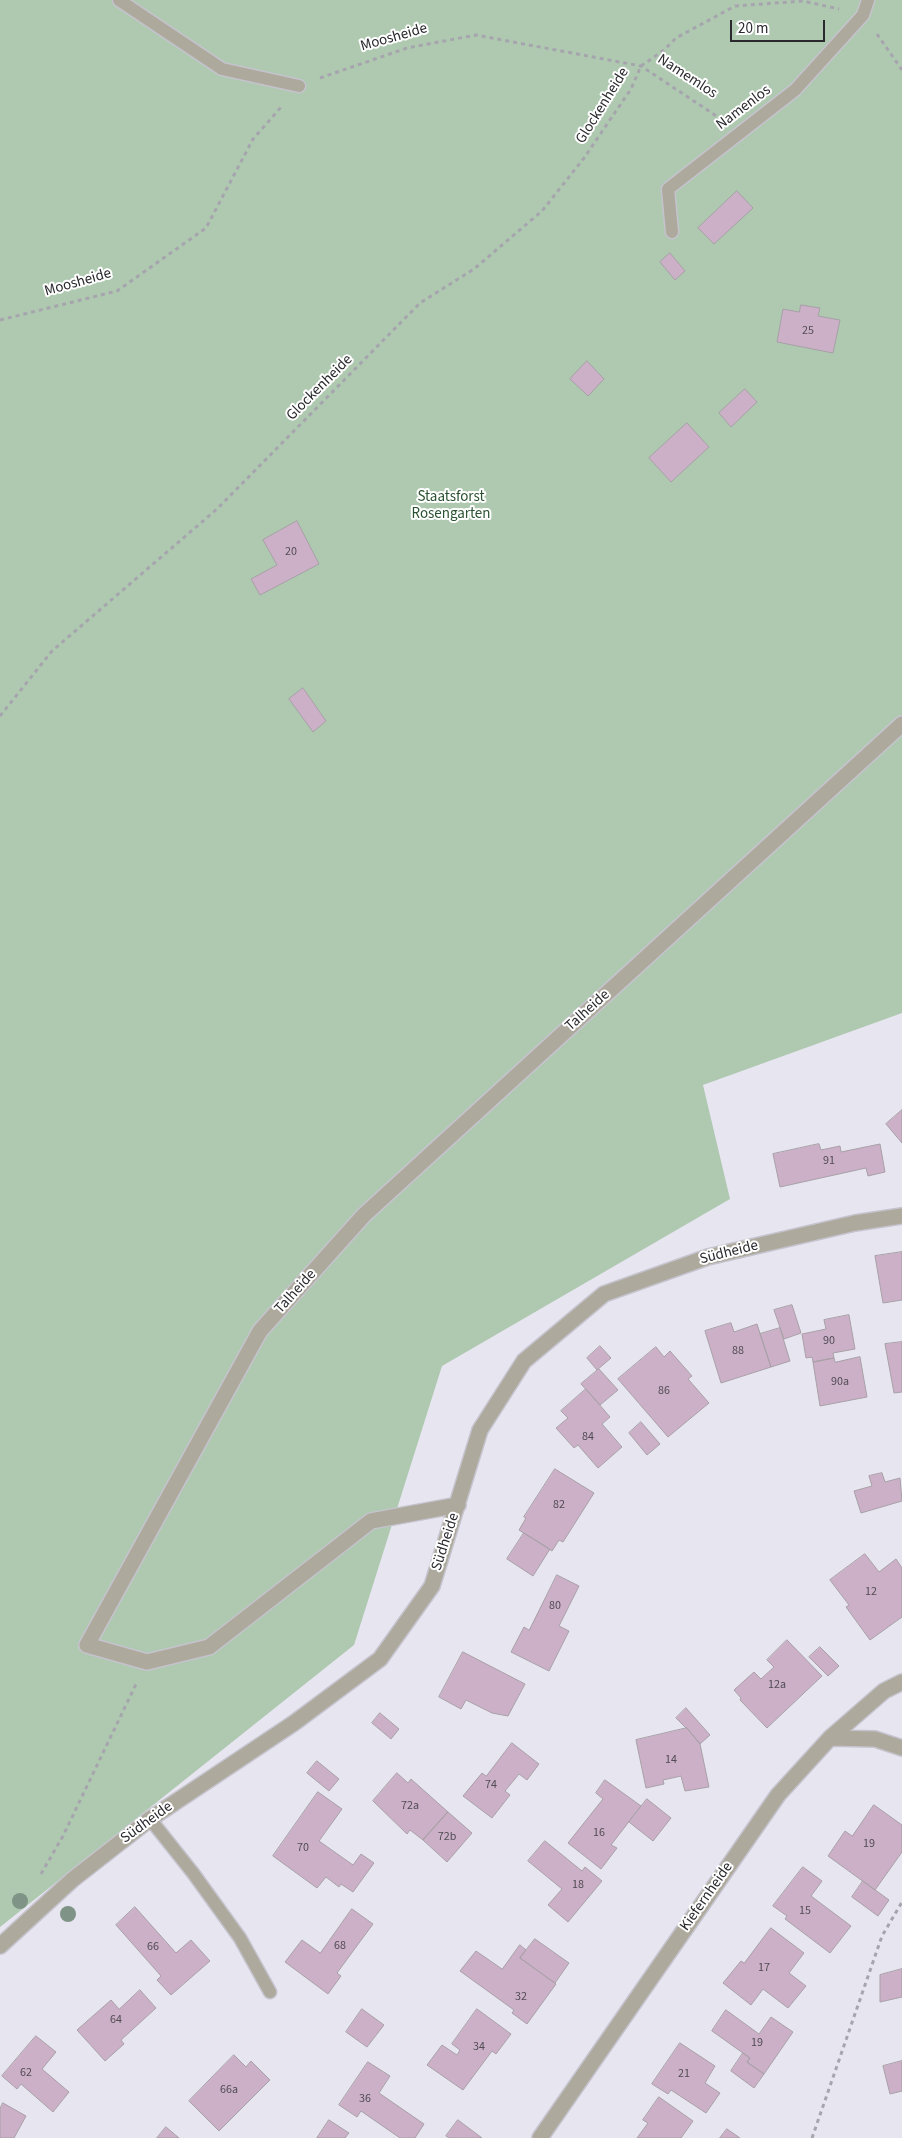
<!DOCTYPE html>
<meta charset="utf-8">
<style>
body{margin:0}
#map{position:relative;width:902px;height:2138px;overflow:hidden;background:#e7e5f0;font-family:"Source Sans 3",sans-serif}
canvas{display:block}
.scale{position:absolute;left:730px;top:20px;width:95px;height:22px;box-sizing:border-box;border:2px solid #2a2a2e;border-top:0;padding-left:6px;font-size:15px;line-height:18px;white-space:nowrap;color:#2a2a2e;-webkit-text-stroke:4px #fff;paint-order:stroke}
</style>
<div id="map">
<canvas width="902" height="2138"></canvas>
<div class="scale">20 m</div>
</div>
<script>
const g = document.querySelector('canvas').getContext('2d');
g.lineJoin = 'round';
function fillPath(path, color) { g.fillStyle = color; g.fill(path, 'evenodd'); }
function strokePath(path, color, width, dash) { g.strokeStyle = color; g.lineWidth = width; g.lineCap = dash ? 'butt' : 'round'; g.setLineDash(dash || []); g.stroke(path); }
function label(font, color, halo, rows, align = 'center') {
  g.font = font + ' "Source Sans 3",sans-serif'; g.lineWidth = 4; g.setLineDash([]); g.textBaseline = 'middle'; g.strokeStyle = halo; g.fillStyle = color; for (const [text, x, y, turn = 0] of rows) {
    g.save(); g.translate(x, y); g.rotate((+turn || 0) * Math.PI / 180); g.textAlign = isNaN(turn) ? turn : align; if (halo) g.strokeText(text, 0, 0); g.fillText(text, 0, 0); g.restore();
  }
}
fillPath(new Path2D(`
 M0,0H902V1013L703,1085L730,1199L442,1366L354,1645L0,1927Z`), '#afc9b1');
const building = new Path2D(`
 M737,191L753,208L714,244L698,228Z
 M670,253L685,271L675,280L660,262Z
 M801,305L820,308L818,316L840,320L833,353L777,342L783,309L799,312Z
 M587,361L604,379L588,396L570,379Z
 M745,389L757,402L731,427L719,413Z
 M687,423L709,447L671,482L649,458Z
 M297,521L319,564L260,595L251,579L277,565L263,540Z
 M303,688L326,721L313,732L289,699Z
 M902,1110V1143L886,1124Z
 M819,1144L821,1150L840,1146L841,1152L880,1144L885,1172L868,1176L866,1168L780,1187L773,1154Z
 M902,1252V1300L883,1303L875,1256Z
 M792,1305L801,1333L784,1339L774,1310Z
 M849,1315L855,1349L833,1353L834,1358L813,1362L812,1357L806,1358L802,1334L826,1329L824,1320Z
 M731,1323L734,1332L757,1324L771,1367L721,1383L705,1331Z
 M780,1328L790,1361L771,1367L760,1334Z
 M902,1342V1392L894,1393L885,1344Z
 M600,1346L611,1358L597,1370L587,1358Z
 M656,1347L664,1357L670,1351L692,1376L688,1379L709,1403L668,1437L618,1379Z
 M860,1357L867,1397L820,1406L813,1362L834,1358L835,1362Z
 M599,1369L618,1390L600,1405L581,1384Z
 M586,1389L610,1417L602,1424L622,1447L598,1468L578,1445L574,1448L556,1428L568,1418L561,1411Z
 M641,1422L660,1444L647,1455L629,1433Z
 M555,1469L594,1493L563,1542L559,1540L552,1551L519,1530L526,1518L524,1517Z
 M882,1473L885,1482L900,1478L902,1501L861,1513L854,1491L872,1486L869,1476Z
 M524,1533L550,1549L533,1576L507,1559Z
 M865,1554L879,1572L896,1559L902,1568V1617L870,1640L846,1607L849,1605L830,1580Z
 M557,1575L579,1586L559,1626L569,1631L549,1671L511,1652L524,1627L529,1630Z
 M787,1640L822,1676L767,1728L740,1700L741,1698L734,1690L754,1672L761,1679L774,1667L767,1660Z
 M820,1647L839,1666L828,1676L809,1657Z
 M463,1652L525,1684L508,1716L492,1713L466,1700L461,1709L439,1697Z
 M686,1708L710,1735L700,1744L687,1728H686L676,1718Z
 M380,1713L399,1729L391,1739L372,1723Z
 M687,1728L700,1744L709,1787L685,1791L681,1776L663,1780L664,1784L646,1788L636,1740Z
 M512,1743L539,1764L527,1780L519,1774L505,1791L510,1795L492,1818L463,1796L482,1773L486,1776Z
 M317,1761L339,1779L329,1791L307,1773Z
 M397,1773L408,1783L411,1779L448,1812L423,1840L410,1830L407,1834L373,1801Z
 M605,1780L641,1806L611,1845L617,1848L601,1869L568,1843L603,1799L596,1793Z
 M318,1792L342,1809L319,1841L353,1865L361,1854L374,1863L353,1892L341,1884L339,1887L326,1877L317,1888L273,1856Z
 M647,1799L671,1818L653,1841L629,1822Z
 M874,1805L902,1825V1852L875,1890L828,1856L845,1831L852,1836Z
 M448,1812L472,1833L447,1862L423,1840Z
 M545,1841L582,1871L585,1867L602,1881L568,1922L548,1905L562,1889L528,1861Z
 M803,1867L822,1881L811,1896L851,1926L830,1953L785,1919L787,1916L773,1906Z
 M863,1881L889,1900L878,1916L852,1897Z
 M135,1907L176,1953L191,1940L210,1961L171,1995L157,1980L161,1976L116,1925Z
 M352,1909L373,1924L337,1973L341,1976L328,1994L285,1962L302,1940L320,1953Z
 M771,1928L804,1953L789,1973L806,1986L788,2008L763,1989L751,2005L723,1983L741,1961L744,1963Z
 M535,1939L569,1963L555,1983L520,1958Z
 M520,1945L526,1950L520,1958L556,1984L527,2024L512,2013L514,2010L460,1971L476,1951L502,1969Z
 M902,1969V1997L880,2002V1975Z
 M140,1990L156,2008L121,2040L124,2044L105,2061L77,2030L111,2000L119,2009Z
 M362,2009L384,2025L367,2047L346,2032Z
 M477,2009L511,2034L496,2054L492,2051L463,2090L427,2065L442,2045L457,2055L460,2050L452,2044Z
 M726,2010L759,2034L771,2017L793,2032L764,2074L747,2062L750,2058L712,2031Z
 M36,2036L56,2052L42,2069L69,2092L53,2112L21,2084L17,2089L2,2076Z
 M680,2043L715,2066L705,2083L720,2093L706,2113L671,2090L668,2094L652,2084Z
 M743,2053L750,2058L747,2062L764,2074L754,2088L731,2071Z
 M234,2055L246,2067L251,2061L270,2080L219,2131L189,2101Z
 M902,2061V2091L890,2094L883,2066Z
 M368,2062L390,2076L379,2093L424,2124L415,2138H400L361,2111L357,2117L339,2105Z
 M659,2097L693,2121L681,2138H637L648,2123L643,2120Z
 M3,2103L26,2116L14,2138H0V2109Z
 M329,2120L349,2133L345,2138H317Z
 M458,2120L482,2138H449L446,2136Z
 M166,2127L179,2138H157Z
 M727,2129L740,2138H720Z`);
fillPath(building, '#cbb0c7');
strokePath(building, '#a8a0a7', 1);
const lane = new Path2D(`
 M119,0L222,69L299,86
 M672,232L668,189L795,90L863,15L868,0
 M150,1819L193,1873L240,1938L270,1992`);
const street = new Path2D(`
 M458,1505L371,1521L209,1647L147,1662L87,1645L260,1331L364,1215L902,724
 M830,1738L875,1739L902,1748
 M0,1946L72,1880L150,1819L294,1723L380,1659L432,1586L480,1430L524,1361L604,1294L708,1257L855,1223L902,1216
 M540,2138L778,1795L830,1738L884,1691L902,1682`);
strokePath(lane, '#c5c3cd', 15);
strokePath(street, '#c5c3cd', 18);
strokePath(new Path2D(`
 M877,34L902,70
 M641,66L664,50L676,38L735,6L803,1L839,9
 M320,78L407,48L476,35L641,66L721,119
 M0,320L117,291L206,228L253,139L282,106
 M0,716L52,651L217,509L420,303L474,269L542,211L584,158L631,89L641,66
 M41,1874L63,1836L137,1682
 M812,2138L882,1936L902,1902`), '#a6a5ad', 3, [4, 4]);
strokePath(lane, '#ada99c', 12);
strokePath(street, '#ada99c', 15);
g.fillStyle = '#7f9486';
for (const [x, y] of [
 [20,1901],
 [68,1914]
]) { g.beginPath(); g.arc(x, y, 8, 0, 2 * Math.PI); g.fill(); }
label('12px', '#524c54', null, [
 ["25",808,331],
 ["20",291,552],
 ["91",829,1161],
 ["90",829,1341],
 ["88",738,1351],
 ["90a",840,1382],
 ["86",664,1391],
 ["84",588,1437],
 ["82",559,1505],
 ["12",871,1592],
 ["80",555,1606],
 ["12a",777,1685],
 ["14",671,1760],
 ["74",491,1785],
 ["72a",410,1806],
 ["16",599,1833],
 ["72b",447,1837],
 ["19",869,1844],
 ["70",303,1848],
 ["18",578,1885],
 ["15",805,1911],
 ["68",340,1946],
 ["66",153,1947],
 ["17",764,1968],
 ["32",521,1997],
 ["64",116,2020],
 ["19",757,2043],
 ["34",479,2047],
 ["62",26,2073],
 ["21",684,2074],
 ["66a",229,2090],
 ["36",365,2099]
]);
label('15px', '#2a2a2e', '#fff', [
 ["Moosheide",394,38,-16],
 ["Namemlos",687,77,33],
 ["Glockenheide",603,106,-58],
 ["Namenlos",744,108,-37],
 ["Moosheide",78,283,-16],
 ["Glockenheide",320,388,-45],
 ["Talheide",588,1011,-42],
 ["Südheide",729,1253,-14],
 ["Talheide",296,1292,-48],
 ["Südheide",446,1542,-72],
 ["Südheide",147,1823,-36],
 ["Kiefernheide",707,1897,-55]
]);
label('15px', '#2a5230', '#fff', [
 ["Staatsforst",451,498],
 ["Rosengarten",451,515]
]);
</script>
